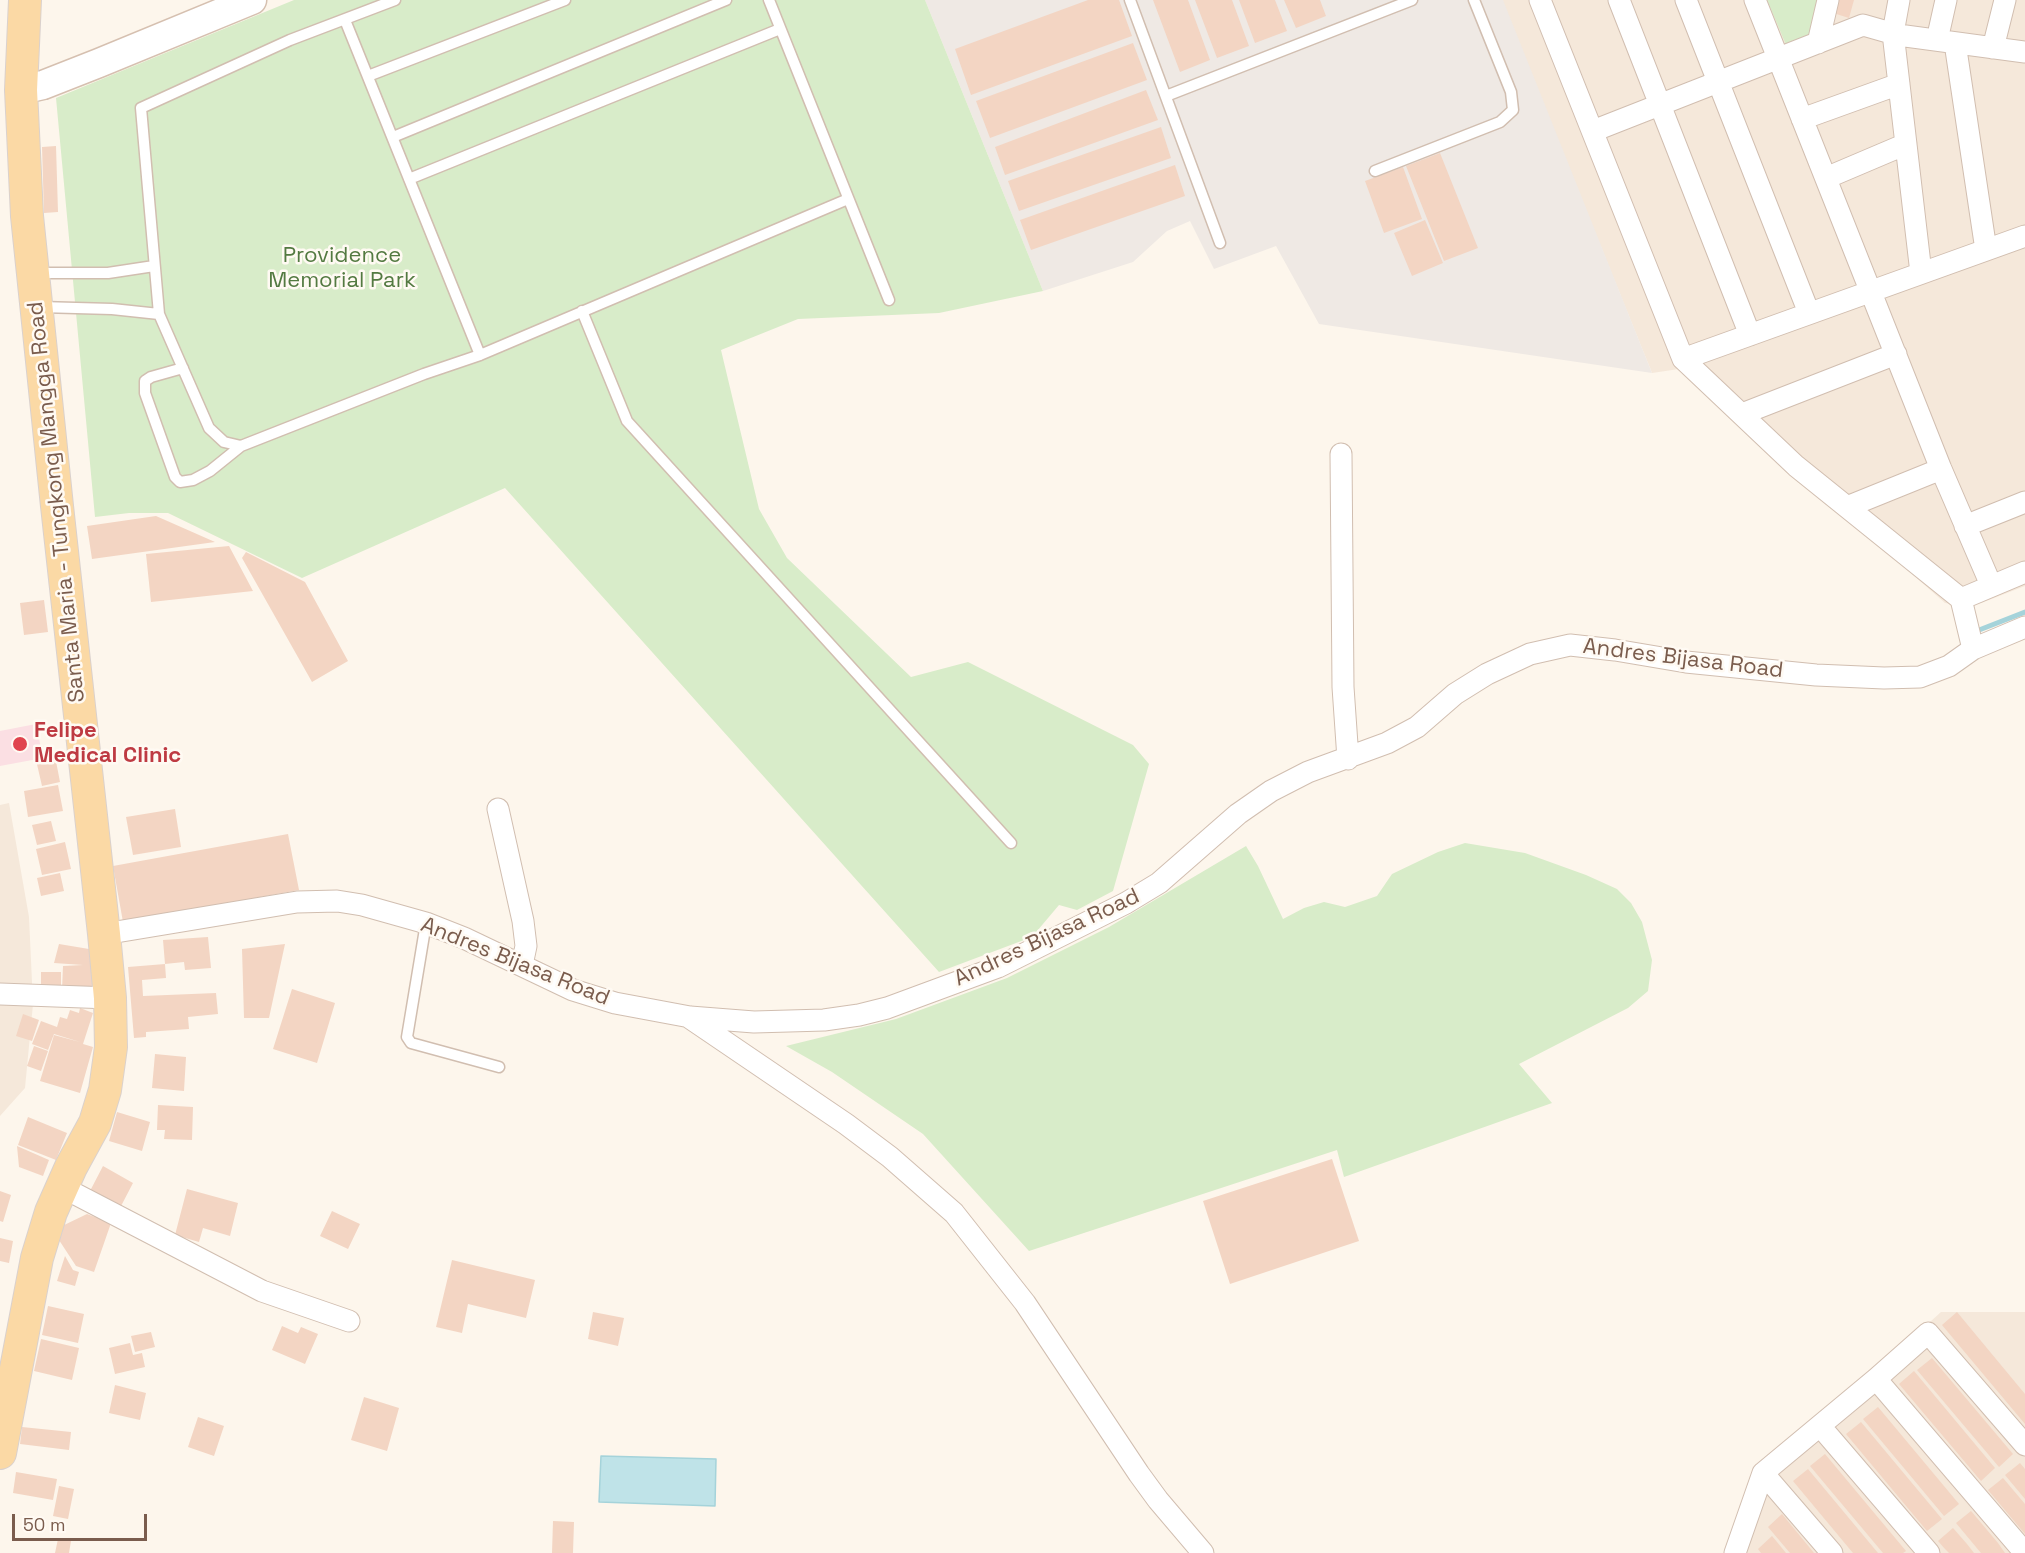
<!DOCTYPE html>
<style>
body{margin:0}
#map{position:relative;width:2025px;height:1553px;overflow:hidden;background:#fdf6ec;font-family:"Space Grotesk",sans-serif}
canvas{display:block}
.scale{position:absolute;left:12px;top:1514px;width:135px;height:27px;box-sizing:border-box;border:3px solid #7a5c4d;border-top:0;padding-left:8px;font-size:18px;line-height:21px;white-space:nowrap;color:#7a5c4d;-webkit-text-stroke:4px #fffaf3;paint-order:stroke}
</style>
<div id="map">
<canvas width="2025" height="1553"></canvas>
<div class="scale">50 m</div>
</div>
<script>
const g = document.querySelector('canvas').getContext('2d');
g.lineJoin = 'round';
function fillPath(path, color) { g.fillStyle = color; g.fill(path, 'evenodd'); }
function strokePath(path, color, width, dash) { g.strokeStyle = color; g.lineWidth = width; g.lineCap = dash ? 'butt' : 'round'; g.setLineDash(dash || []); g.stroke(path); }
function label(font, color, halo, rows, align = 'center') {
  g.font = font + ' "Space Grotesk",sans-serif'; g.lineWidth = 5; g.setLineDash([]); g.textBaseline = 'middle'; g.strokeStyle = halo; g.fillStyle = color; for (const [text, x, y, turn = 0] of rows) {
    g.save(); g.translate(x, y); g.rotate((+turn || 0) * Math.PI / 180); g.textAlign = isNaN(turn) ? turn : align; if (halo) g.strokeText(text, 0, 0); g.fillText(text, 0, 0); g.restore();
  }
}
fillPath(new Path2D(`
 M1501,0H2025V586L1971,607L1945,603L1679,369L1652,373Z
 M9,803L29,917L33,1004L25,1088L0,1116V805Z
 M1941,1312H2025V1553H1737L1763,1473Z`), '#f5e8da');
fillPath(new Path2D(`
 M925,0H1503L1652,373L1319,324L1276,246L1214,269L1190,221L1167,231L1133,262L1043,291Z`), '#efe9e4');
fillPath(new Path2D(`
 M36,724L43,758L0,766V731Z`), '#fbdfe3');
fillPath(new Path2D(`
 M294,0H925L1043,291L939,313L798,319L721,350L759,509L787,558L911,677L968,662L1133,745L1149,764L1113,891L1077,910L1059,905L1032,937L939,972L505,488L302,578L168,513H129L95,517L56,98Z
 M1767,0H1822L1811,38L1787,47Z
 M1465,843L1525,853L1586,875L1617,889L1631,903L1642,922L1652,960L1648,991L1628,1008L1519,1064L1552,1103L1344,1177L1337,1150L1029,1251L923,1134L832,1072L786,1046L896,1019L1007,978L1109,927L1246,846L1258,866L1283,919L1304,908L1324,902L1345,907L1377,896L1392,874L1438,852Z`), '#d8ecc9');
const water = new Path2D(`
 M601,1456L716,1459L715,1506L599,1502Z`);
fillPath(water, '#bfe3e8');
strokePath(water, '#a5d3da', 1.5);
strokePath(new Path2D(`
 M1974,632L2025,612`), '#a5d3da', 5);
fillPath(new Path2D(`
 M1088,0H1119L1132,36L971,95L955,49Z
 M1153,0H1188L1210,60L1180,72Z
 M1195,0H1232L1249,46L1217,58Z
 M1239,0H1275L1287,31L1255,43Z
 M1284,0H1320L1326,16L1296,28Z
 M1834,0H1854L1849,18L1830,12Z
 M1133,43L1147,80L990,138L976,101Z
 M1146,90L1158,120L1005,175L995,147Z
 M1161,127L1171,158L1019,211L1008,181Z
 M56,146L58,212L44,213L42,147Z
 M1440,153L1478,248L1444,261L1406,166Z
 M1175,165L1185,196L1031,250L1020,220Z
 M1403,167L1422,219L1384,233L1365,181Z
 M1425,220L1443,263L1412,276L1394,233Z
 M156,516L215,542L92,559L87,526Z
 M229,546L253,591L151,602L146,554Z
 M246,552L305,582L348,661L312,682L242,558Z
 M44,600L48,632L24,635L20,603Z
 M55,756L60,782L42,786L36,760Z
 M58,785L63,811L28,817L24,791Z
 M175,809L181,847L133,855L126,817Z
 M51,821L56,841L37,845L32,825Z
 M288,834L299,890L123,922L113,866Z
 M65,842L71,869L42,875L36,849Z
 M60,873L64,891L41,896L37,878Z
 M208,937L211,968L185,970L184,962L165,964L163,940Z
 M59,944L95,950L93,991L62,990L63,966L83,965L54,963Z
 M285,944L269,1018H244L242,949Z
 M165,964L166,978L142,980L143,996L216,993L218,1014L188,1017L189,1029L146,1032V1037L134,1038L128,967Z
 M41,972H61V987L41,986Z
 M292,989L335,1003L317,1063L273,1049Z
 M80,1008L93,1013L83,1044L93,1047L80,1093L40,1081L54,1035L80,1042L54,1034L48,1050L32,1044L41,1021L57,1027L60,1017L67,1019L70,1010L79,1013Z
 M23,1014L39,1020L32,1041L16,1036Z
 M34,1046L48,1051L41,1071L27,1066Z
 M155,1054L186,1057L184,1091L152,1088Z
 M158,1105L193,1107L192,1140L164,1139L165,1130H157Z
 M117,1112L150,1122L142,1151L109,1141Z
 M28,1117L67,1133L56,1160L18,1145Z
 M17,1146L49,1160L43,1176L19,1167Z
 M1332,1159L1359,1241L1230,1284L1203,1201Z
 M103,1166L133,1183L120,1208L90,1191Z
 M187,1189L238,1203L230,1236L203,1228L199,1242L175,1235Z
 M0,1191L11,1195L3,1222L0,1221Z
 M332,1211L360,1224L348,1249L320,1236Z
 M87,1214L111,1223L94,1272L76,1266L57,1237L60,1227Z
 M0,1238L13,1241L9,1263L0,1261Z
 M65,1256L73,1270L79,1272L75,1286L57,1281Z
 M452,1260L535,1280L526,1318L468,1304L462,1333L436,1327Z
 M48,1306L84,1314L78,1343L42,1335Z
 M593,1312L624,1318L618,1346L588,1339Z
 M1957,1312L2025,1394V1424L1942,1325Z
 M282,1326L298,1333L301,1327L318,1334L305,1364L272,1350Z
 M151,1332L155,1347L135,1352L131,1336Z
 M41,1339L79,1348L72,1380L34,1371Z
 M130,1343L133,1355L142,1353L145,1367L115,1374L109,1348Z
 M1932,1358L2013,1454L1999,1467L1917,1370Z
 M1914,1371L1995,1468L1981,1481L1899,1384Z
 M115,1385L146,1393L140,1420L109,1413Z
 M364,1397L399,1408L387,1451L351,1440Z
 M1878,1407L1959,1504L1944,1516L1863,1419Z
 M198,1417L224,1426L214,1456L188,1447Z
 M1861,1422L1942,1519L1927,1531L1846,1434Z
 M22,1427L71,1432L69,1450L20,1444Z
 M1825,1454L1906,1551L1903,1553H1883L1810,1466Z
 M2020,1463L2025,1469V1499L2005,1475Z
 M1808,1469L1878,1553H1853L1793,1481Z
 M16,1472L57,1479L53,1500L13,1493Z
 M2003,1478L2025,1504V1534L1988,1490Z
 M59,1486L74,1489L68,1519L53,1516Z
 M1971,1511L1998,1543L2005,1553H1981L1956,1523Z
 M1782,1514L1796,1531L1814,1553H1790L1768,1527Z
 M553,1521L574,1522L573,1553H552Z
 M1953,1528L1967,1544L1974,1553H1949L1945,1549L1938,1541Z
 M1772,1536L1777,1542L1786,1553H1761L1758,1549Z
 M58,1539L71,1541L69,1553H55Z`), '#f3d5c3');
const lane = new Path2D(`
 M769,0L889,300
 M1130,0L1220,243
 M345,20L480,355
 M368,76L565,0
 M1166,96L1412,0
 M393,137L726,0
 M1375,171L1500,122L1513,110L1511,92L1474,0
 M409,179L780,29
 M35,273H108L154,266
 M40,307L112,309L159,314
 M582,311L627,421L1011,843
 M183,368L151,377L145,381V393L175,477L180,482L193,480L210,471L241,446L424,374L480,355L848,199
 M241,446L224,442L209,428L159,314L141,108L290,40L395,0
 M426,923L407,1037L411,1043L499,1067`);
const street = new Path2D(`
 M1540,0L1683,359L1796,466L1961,599L2025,572
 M1619,0L1750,335
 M1686,0L1809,313
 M1755,0L1941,469L1991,585
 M1899,0L1893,33L1921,273
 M1937,40L1946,0
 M1818,43L1828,0
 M1955,43L1986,250
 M1993,48L2005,0
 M1802,119L1899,84
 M1593,131L1863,25L1898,35L2025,52
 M1826,178L1906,144
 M1683,359L2025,236
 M1742,414L1896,354
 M1341,454L1343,687L1348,759
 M1847,507L1941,469
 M1965,526L2025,502
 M1961,599L1973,649
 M498,809L523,921L526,946L522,965
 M104,934L297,902L337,901L362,905L426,923L464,938L573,990L615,1003L690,1017L754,1022L824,1020L859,1015L887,1008L998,967L1126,903L1159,883L1238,814L1271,791L1308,772L1387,743L1417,727L1455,694L1487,674L1530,654L1570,645L1615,650L1686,662L1816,675L1884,678L1920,677L1949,666L1973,649L2025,627
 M0,994L110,998
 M690,1018L846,1124L890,1157L954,1213L1025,1303L1139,1474L1158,1500L1203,1553
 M62,1187L262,1291L349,1321
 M1876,1379L2025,1553
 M1820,1426L1929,1553
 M1763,1473L1832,1553
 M1735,1553L1763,1473L1876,1379L1928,1333L2025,1445`);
const secondary = new Path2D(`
 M21,90L43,85L99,63L252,0`);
const primary = new Path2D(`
 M0,1453L37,1258L51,1212L71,1167L95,1123L105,1090L111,1047L110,998L104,934L57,506L27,216L21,90L25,0`);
strokePath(lane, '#d1beb0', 13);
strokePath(street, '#d1beb0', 23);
strokePath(secondary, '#d6c0b0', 31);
strokePath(primary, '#dad1cd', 34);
strokePath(lane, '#fff', 10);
strokePath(street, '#fff', 21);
strokePath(secondary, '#fff', 28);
strokePath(primary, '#fbd9a5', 32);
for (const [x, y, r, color] of [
 [20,744,8,"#e0444e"]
]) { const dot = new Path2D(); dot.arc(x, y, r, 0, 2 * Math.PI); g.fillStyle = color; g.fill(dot); strokePath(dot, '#fffaf3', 2); }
label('22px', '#537a41', '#fffaf3', [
 ["Providence",342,256],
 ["Memorial Park",342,281]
]);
label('22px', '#7a5c4d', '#fffaf3', [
 ["Santa Maria - Tungkong Mangga Road",57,502,-96],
 ["Andres Bijasa Road",1683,659,7],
 ["Andres Bijasa Road",1047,938,-25],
 ["Andres Bijasa Road",515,962,22]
]);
label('bold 22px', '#be3a42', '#fffaf3', [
 ["Felipe",34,731],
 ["Medical Clinic",34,756]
], 'left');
</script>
